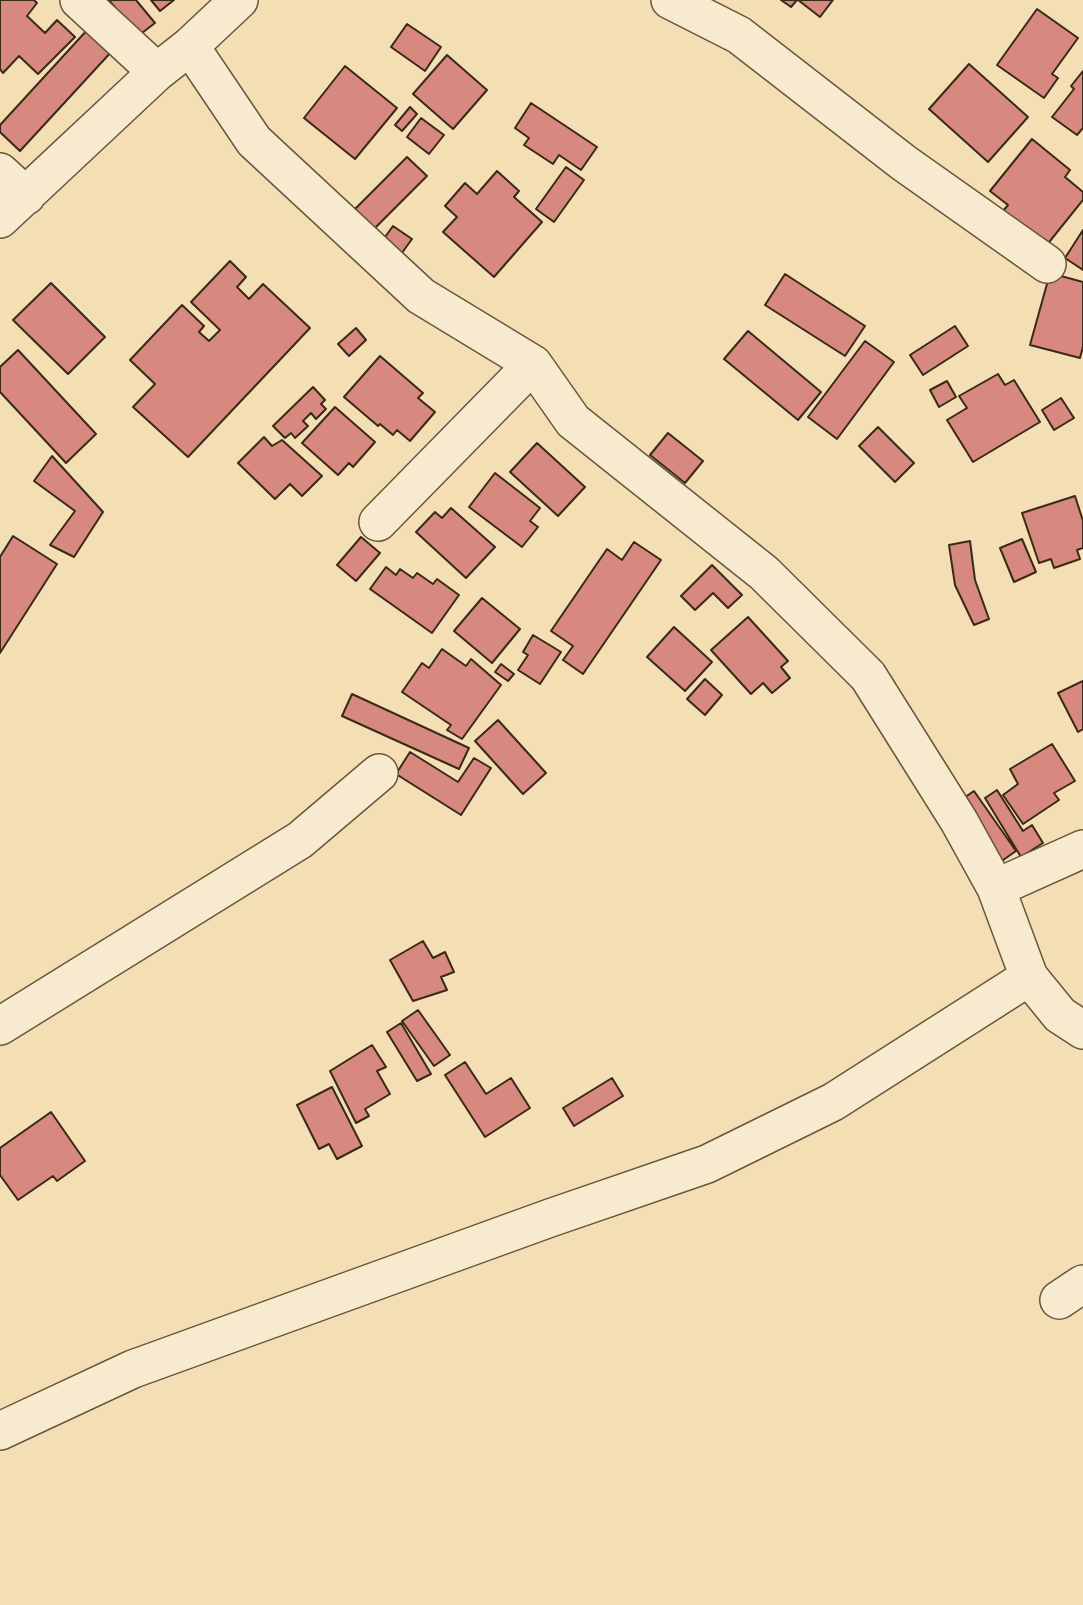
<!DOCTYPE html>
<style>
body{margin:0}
canvas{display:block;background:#f4dfb4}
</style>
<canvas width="1083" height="1605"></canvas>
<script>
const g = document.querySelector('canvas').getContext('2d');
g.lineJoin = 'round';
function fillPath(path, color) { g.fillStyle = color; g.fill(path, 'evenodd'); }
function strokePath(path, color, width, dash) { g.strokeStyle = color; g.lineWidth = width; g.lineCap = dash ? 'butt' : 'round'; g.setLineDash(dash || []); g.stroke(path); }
const building = new Path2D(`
 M0,0H34L37,3L27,16L45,33L57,20L75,37L38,74L19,56L3,73L0,69Z
 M109,0H136L155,23L138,36Z
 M151,0H174L160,11Z
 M781,0H797L791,7Z
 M798,0H833L820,17Z
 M1037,9L1078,38L1052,74L1058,78L1044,98L997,65Z
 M407,24L441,47L425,71L391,47Z
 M89,28L113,50L20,151L0,132V125Z
 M447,55L487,90L453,129L413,94Z
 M969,64L1028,117L988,162L929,109Z
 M345,66L397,108L355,159L304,118Z
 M1083,71V128L1077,135L1052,117L1074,89L1071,86Z
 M531,103L597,147L581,170L559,155L553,164L524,145L529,138L515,128Z
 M410,107L417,114L402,131L395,125Z
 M421,118L444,135L429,154L407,137Z
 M1032,139L1070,170L1065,177L1083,192V200L1046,246L1003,211L1008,205L990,191Z
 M407,157L427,176L372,231L352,212Z
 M566,167L584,180L554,222L536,209Z
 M497,171L519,191L514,197L542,222L494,277L443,232L457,217L445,206L465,183L477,194Z
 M393,226L412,239L399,257L380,244Z
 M1083,230V270L1065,258Z
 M230,261L246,277L237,287L249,299L263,284L310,328L188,457L133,407L155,384L130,360L182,305L204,326L199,332L209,341L220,330L191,302Z
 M1050,273L1083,282V347L1080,358L1030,345Z
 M785,274L865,326L845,356L765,305Z
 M51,283L105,337L68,374L13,320Z
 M955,326L968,346L923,375L910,355Z
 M356,328L366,340L349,356L338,344Z
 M748,331L821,392L798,420L724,359Z
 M865,341L894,362L837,439L808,417Z
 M18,350L96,434L66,463L0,392V367Z
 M380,356L423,393L418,398L435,412L410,441L397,430L393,435L380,424L378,426L344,397Z
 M998,374L1005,385L1014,380L1040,422L973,462L947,420L967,408L959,396Z
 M947,381L956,397L939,407L930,390Z
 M313,387L325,400L321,404L326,409L316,419L311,413L303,421L308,426L295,438L291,433L285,438L273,426Z
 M1061,398L1074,418L1054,430L1042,410Z
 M335,407L375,442L353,467L349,463L338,475L302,443Z
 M878,427L914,463L895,482L859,446Z
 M668,433L703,461L685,483L650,455Z
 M264,437L272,446L282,440L322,476L302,496L290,484L275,499L238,463Z
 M537,443L585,487L558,516L510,472Z
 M52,456L103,512L74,557L50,545L75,511L34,481Z
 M495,473L540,508L530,521L538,527L522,547L469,507Z
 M1075,496L1083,521V548L1077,550L1080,559L1054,568L1051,559L1039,563L1022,513Z
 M451,508L495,547L466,578L416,532L435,512L442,518Z
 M13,536L57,564L0,653V557Z
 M361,537L380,553L356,581L337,565Z
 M1022,539L1036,572L1014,582L1000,548Z
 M970,541L975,580L989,619L974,625L955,585L949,545Z
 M634,542L661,560L583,674L563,660L573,646L551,631L607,549L622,560Z
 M712,565L742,595L728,608L713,593L695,610L681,596Z
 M386,567L396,575L400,569L413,578L417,573L433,584L437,579L459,595L432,633L370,589Z
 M482,598L520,629L492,663L454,631Z
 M748,617L788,661L781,667L790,678L772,693L763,683L751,694L711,650Z
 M674,627L712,662L685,691L647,657Z
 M533,635L561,652L540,684L518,670L528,655L523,652Z
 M442,649L466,666L471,659L501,685L462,739L447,730L451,725L402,692L422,663L429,668Z
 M501,664L514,674L508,681L495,672Z
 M705,679L722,695L705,715L687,699Z
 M1083,681V729L1078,732L1058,693Z
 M352,694L469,748L459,769L342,716Z
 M498,720L546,773L523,794L475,741Z
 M1052,744L1075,781L1054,793L1059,800L1023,824L1003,795L1018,784L1010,769Z
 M410,752L458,782L474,758L491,768L461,815L396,774Z
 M997,790L1023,831L1032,825L1043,843L1021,857L985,798Z
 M974,791L1016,851L996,865L955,804Z
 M423,941L433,958L445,952L454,972L441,977L447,990L413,1001L390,960Z
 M418,1010L450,1055L434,1066L402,1021Z
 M401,1023L431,1074L417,1081L387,1032Z
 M372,1045L386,1067L377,1071L390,1094L365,1109L369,1116L356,1123L330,1071Z
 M465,1062L486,1094L511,1078L530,1108L485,1137L445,1075Z
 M612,1078L623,1096L574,1126L563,1108Z
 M332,1087L362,1146L337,1159L329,1144L319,1149L297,1105Z
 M51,1112L85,1161L57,1181L53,1176L18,1200L0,1175V1148Z`);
fillPath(building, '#d7887f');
strokePath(building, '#3a2917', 2);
const minor = new Path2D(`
 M79,0L157,72
 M670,0L739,35L904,163L1047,264
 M190,46L254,141L421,296L533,364L573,421L764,573L868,676L959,821L996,888L1029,977L1060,1015L1083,1030
 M0,172L26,196
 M0,219L157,72L190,46L239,0
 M378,522L533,364
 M996,888L1083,849
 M0,1026L300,840L379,773
 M1059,1300L1083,1284
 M0,1431L133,1369L550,1218L707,1164L833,1102L1029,977`);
strokePath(minor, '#68563e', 40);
strokePath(minor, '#f8eace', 37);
</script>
